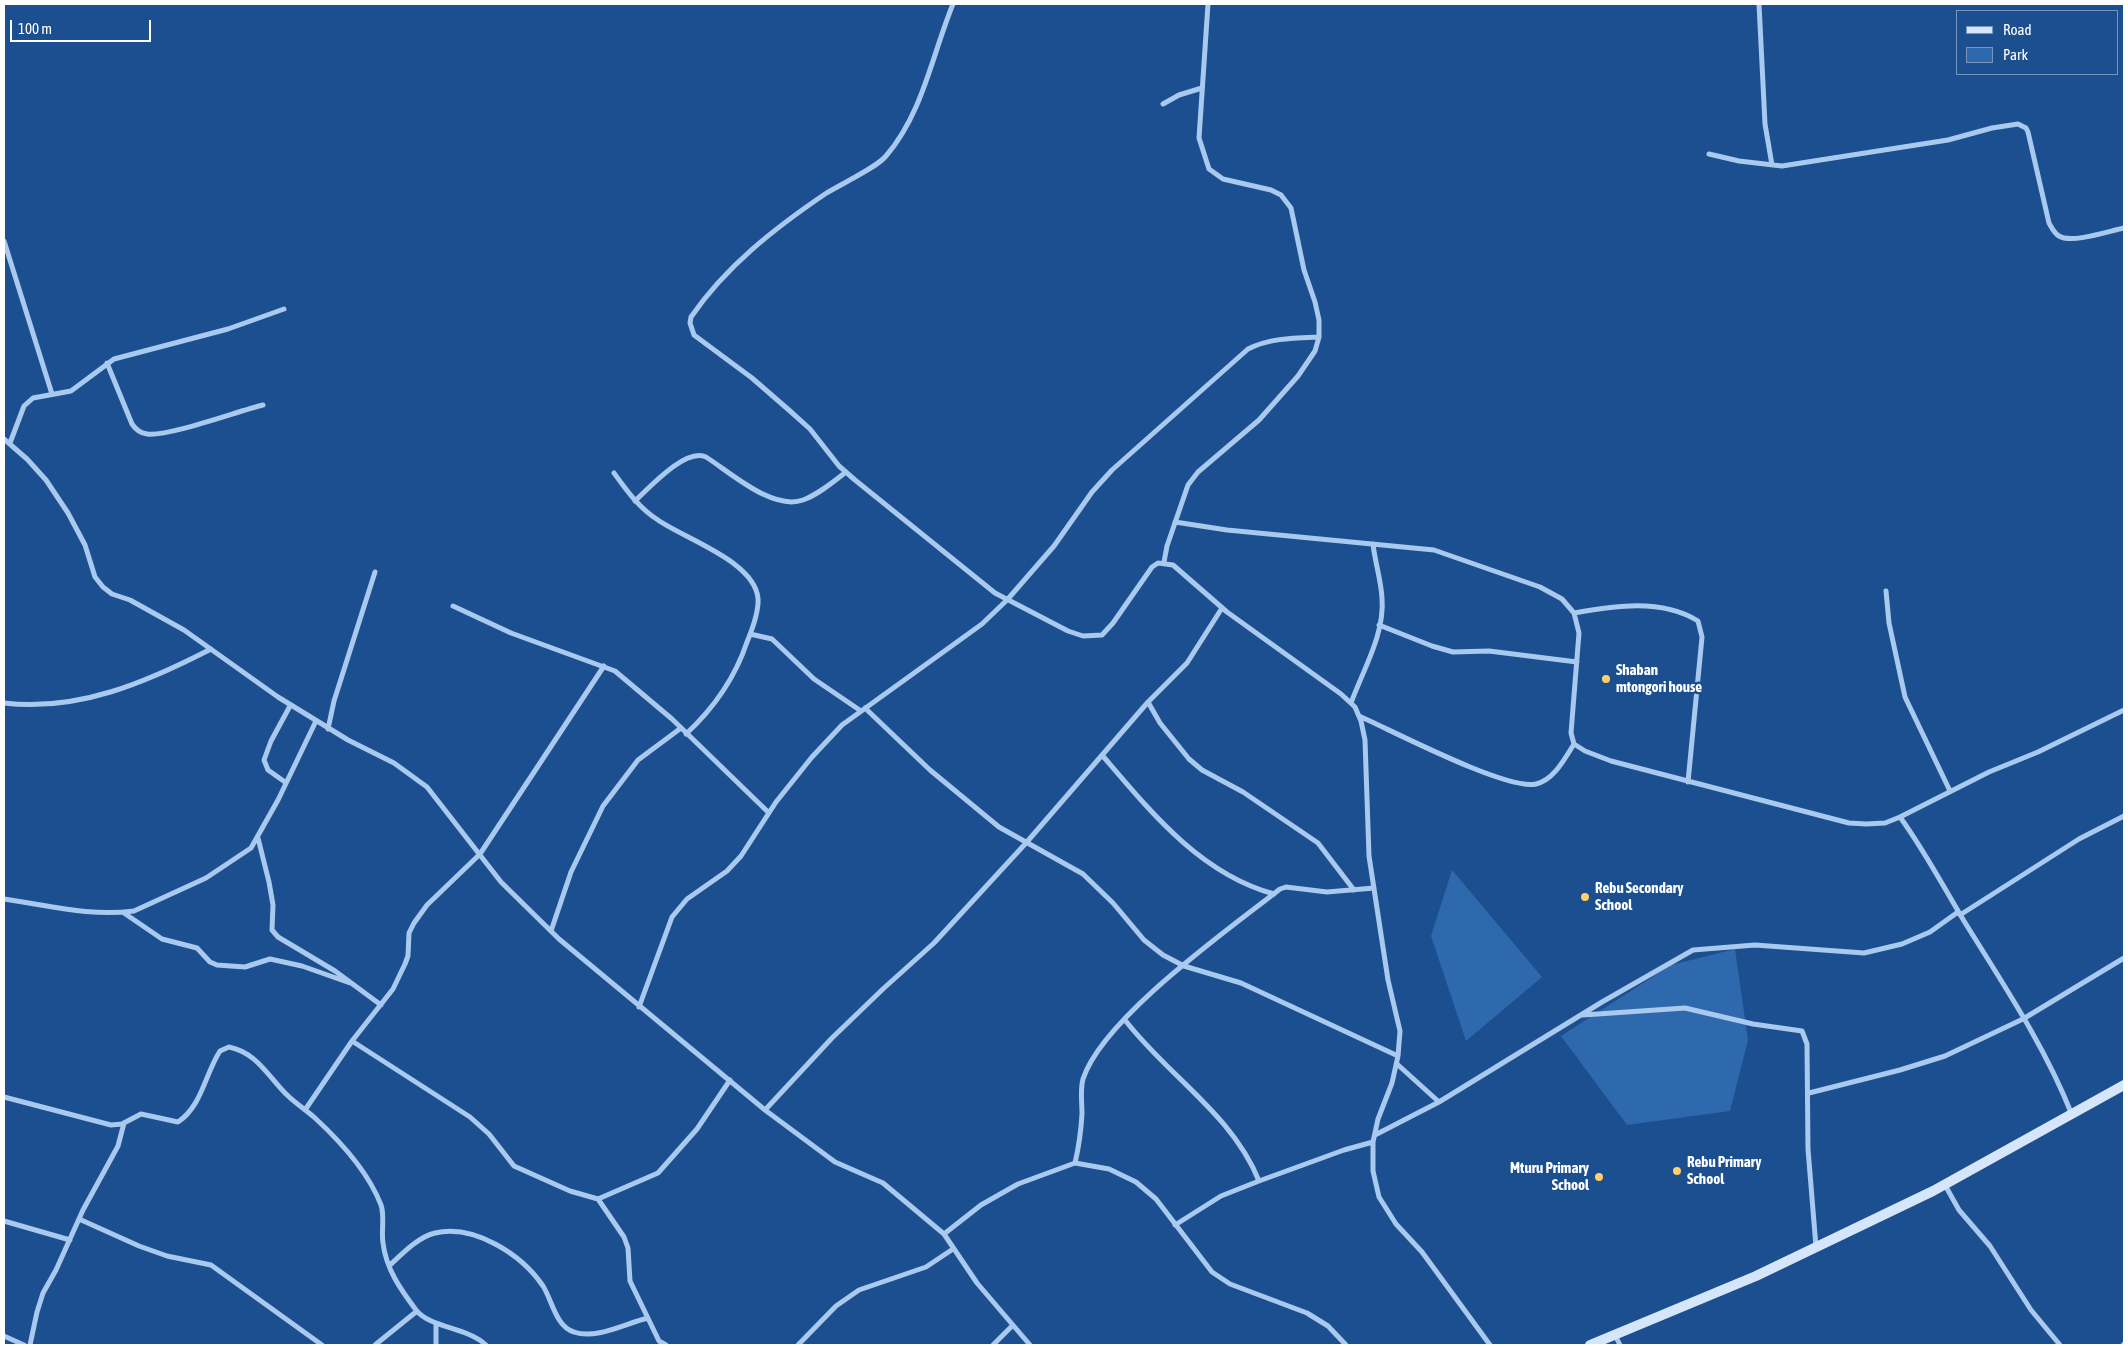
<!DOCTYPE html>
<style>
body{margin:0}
#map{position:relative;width:2128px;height:1349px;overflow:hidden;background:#1b4f8f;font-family:"Asap Condensed",sans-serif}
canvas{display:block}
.frame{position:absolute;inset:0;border:5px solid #fff;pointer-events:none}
.legend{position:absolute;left:1956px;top:10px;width:162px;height:65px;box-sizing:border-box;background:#1b4f8f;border:1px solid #7695bc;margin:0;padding:6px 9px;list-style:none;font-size:15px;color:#fff}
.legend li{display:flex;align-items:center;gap:10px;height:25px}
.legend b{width:25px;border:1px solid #7695bc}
.scale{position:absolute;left:10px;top:20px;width:141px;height:22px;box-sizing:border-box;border:2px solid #fff;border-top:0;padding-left:6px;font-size:15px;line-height:18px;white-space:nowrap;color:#fff;-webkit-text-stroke:4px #1b4f8f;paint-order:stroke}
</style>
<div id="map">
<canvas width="2128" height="1349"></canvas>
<div class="frame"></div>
<ul class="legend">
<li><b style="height:6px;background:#d6e6fa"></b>Road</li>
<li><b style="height:14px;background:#2e69ad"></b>Park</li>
</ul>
<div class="scale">100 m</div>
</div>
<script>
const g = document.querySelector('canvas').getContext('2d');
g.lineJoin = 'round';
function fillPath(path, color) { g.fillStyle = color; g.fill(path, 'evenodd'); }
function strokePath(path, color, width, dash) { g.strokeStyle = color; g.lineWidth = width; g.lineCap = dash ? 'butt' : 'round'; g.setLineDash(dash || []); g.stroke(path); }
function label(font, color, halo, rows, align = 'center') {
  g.font = font + ' "Asap Condensed",sans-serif'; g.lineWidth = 5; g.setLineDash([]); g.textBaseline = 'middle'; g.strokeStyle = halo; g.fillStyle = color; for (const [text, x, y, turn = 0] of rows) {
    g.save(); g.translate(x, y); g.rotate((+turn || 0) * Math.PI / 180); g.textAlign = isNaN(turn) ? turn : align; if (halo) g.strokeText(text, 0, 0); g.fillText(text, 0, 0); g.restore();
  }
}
fillPath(new Path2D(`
 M1452,870L1542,977L1466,1041L1431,936Z
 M1735,949L1748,1040L1730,1111L1627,1125L1561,1036L1671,965Z`), '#2e69ad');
strokePath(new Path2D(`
 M953,4C932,55 923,113 886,156C876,168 841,184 825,194C775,228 726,266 691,317L690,323L694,335L752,378L790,411L810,429L839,466L855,480L995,593L1068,631L1083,636L1102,635L1113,623L1152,567L1158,563L1173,565L1227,612L1341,694L1355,707L1361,721L1365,740L1369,856L1388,980L1400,1031L1398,1056L1392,1083L1378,1119L1373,1142V1171L1379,1197L1396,1224L1422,1252L1490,1345
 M1759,4L1765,124L1772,165
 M1163,104L1179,95L1202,88
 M1709,154L1739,161L1782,166L1948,140L1992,128L2018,124L2026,128L2028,132L2049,223C2052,228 2054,233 2059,236C2072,244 2109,231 2124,228
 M4,241L52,394
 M107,363L132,424C136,430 140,433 147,434C168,437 238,411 263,405
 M4,439L27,459L46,480L68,513L85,545L95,577L103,587L112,594L130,600L184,630L278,697L348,740L394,763L427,787L501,882L559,939L765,1110L835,1162L883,1183L944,1234L977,1283L1030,1345
 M10,443L24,406L33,398L71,391L114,359L228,329L284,309
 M614,473C627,491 639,508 658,520C685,539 754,561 758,598C759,611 752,630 747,642C735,678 714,708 686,734
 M635,501C649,488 686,447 706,457C731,473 773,511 803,500C819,494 833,482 846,472
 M1175,522L1227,530L1434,550L1540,587L1562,599L1574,613L1579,633L1571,733L1574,744L1585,751L1611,761L1849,823L1866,824L1885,823L1900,817L1989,772L2038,752L2124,710
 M1164,562L1167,546L1188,485L1198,472L1259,420L1298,376L1315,351L1319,337V320L1315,302L1304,270L1291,208L1281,195L1271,190L1223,179L1209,169L1199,138L1208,4
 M1886,591L1889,623L1905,697L1950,791
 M453,606L511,633L615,671L672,719L769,813
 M1574,613C1614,606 1661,598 1698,621L1702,637L1688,782
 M1379,625L1432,646L1453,652L1489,651L1577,662
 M750,634L772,639L814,679L861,711
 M1148,702L1160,723L1189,759L1202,770L1243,792L1318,843L1354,890
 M4,703C78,712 147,682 211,649
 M1351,703C1363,670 1385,634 1382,598C1381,580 1375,562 1373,544
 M865,708L930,770L999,827L1083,874L1113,903L1144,940L1163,955L1184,966L1241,983L1398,1056
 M1359,716C1391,730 1507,791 1536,784C1554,780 1565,758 1574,744
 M328,729L334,701L375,572
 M1102,755C1150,811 1200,874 1274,894
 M285,782L268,770L264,760L271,741L290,706
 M1900,817C1924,850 1943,886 1964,921C2003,984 2045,1046 2072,1115
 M258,838L269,882L273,905L272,930L278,937L335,971L381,1005
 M4,899C48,905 89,917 134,911L206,878L251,848L278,800L316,721
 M124,913L162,939L197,948L210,962L217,965L245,967L270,959L302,966L353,984
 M1960,915L2079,839L2124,816
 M551,931L571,872L603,806L638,760L681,728
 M639,1007L672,917L687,899L727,871L741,856L776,802L812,757L842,725L982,624L1007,600L1054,546L1092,492L1112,470L1248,349C1270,338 1294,338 1319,337
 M1583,1015L1685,1008L1753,1024L1802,1031L1807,1044L1808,1149L1816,1247
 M1125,1020C1168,1076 1232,1114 1259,1181
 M352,1041L470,1117L489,1134L514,1166L570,1191L598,1199L658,1173L697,1129L730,1080
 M1397,1064L1439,1102
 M1809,1093L1900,1070L1945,1056L2023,1019L2124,958
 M4,1097L111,1125L122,1124L141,1114L178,1122C202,1106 205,1074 220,1051L229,1047C257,1053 267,1075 286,1094C295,1103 306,1110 315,1118C341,1142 368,1171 381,1205C385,1216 381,1231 383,1243C386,1269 401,1290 416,1310C430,1328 467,1327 486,1345
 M305,1110L352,1041L393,989L405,964L408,956L409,933L414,923L427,905L480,854L604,666
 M765,1110L832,1038L884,988L934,943L1026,843L1148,702L1187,663L1222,608
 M1375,1135L1439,1102L1602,1002L1693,950L1755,945L1864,953L1902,944L1930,932L1958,912
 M1075,1163C1079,1146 1081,1131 1082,1114C1082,1103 1080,1089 1083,1079C1103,1018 1228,930 1280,889L1286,887L1327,892L1374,888
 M1945,1185L1959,1210L1990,1246L2031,1310L2060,1345
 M598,1199L624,1237L628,1248L630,1281L659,1341L666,1345
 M79,1219L139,1246L167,1256L211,1265L322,1345
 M4,1221L70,1240
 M1175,1225L1221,1196L1259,1181L1344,1150L1373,1142
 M944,1234L981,1205L1018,1184L1075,1163L1109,1169L1136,1182L1156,1199L1212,1272L1230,1284L1307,1313L1328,1326L1346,1345
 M389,1266C402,1254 418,1237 435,1233C475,1224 522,1255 543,1286C552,1300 556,1327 574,1332C596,1340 626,1323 648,1318
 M1615,1335L1620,1345
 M4,1336L24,1345
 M30,1345L37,1312L43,1293L56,1270L83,1210L118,1146L124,1123
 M375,1345L417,1311
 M436,1345V1323
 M798,1345L836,1306L859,1290L926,1267L953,1249
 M993,1345L1012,1326
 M2123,1345L2124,1344`), '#a9c9ee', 5);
strokePath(new Path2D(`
 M1590,1345L1756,1276L1933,1191L2124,1085`), '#d6e6fa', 10);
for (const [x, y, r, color] of [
 [1606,679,5,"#ffd166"],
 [1585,897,5,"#ffd166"],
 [1677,1171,5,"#ffd166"],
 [1599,1177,5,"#ffd166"]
]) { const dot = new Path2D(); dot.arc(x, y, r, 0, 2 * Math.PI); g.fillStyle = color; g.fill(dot); strokePath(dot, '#1b4f8f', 2); }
label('bold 15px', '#fff', '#1b4f8f', [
 ["Shaban",1616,670],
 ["mtongori house",1616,687],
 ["Rebu Secondary",1595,888],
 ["School",1595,905],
 ["Rebu Primary",1687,1162],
 ["School",1687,1179],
 ["Mturu Primary",1589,1168,"right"],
 ["School",1589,1185,"right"]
], 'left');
</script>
